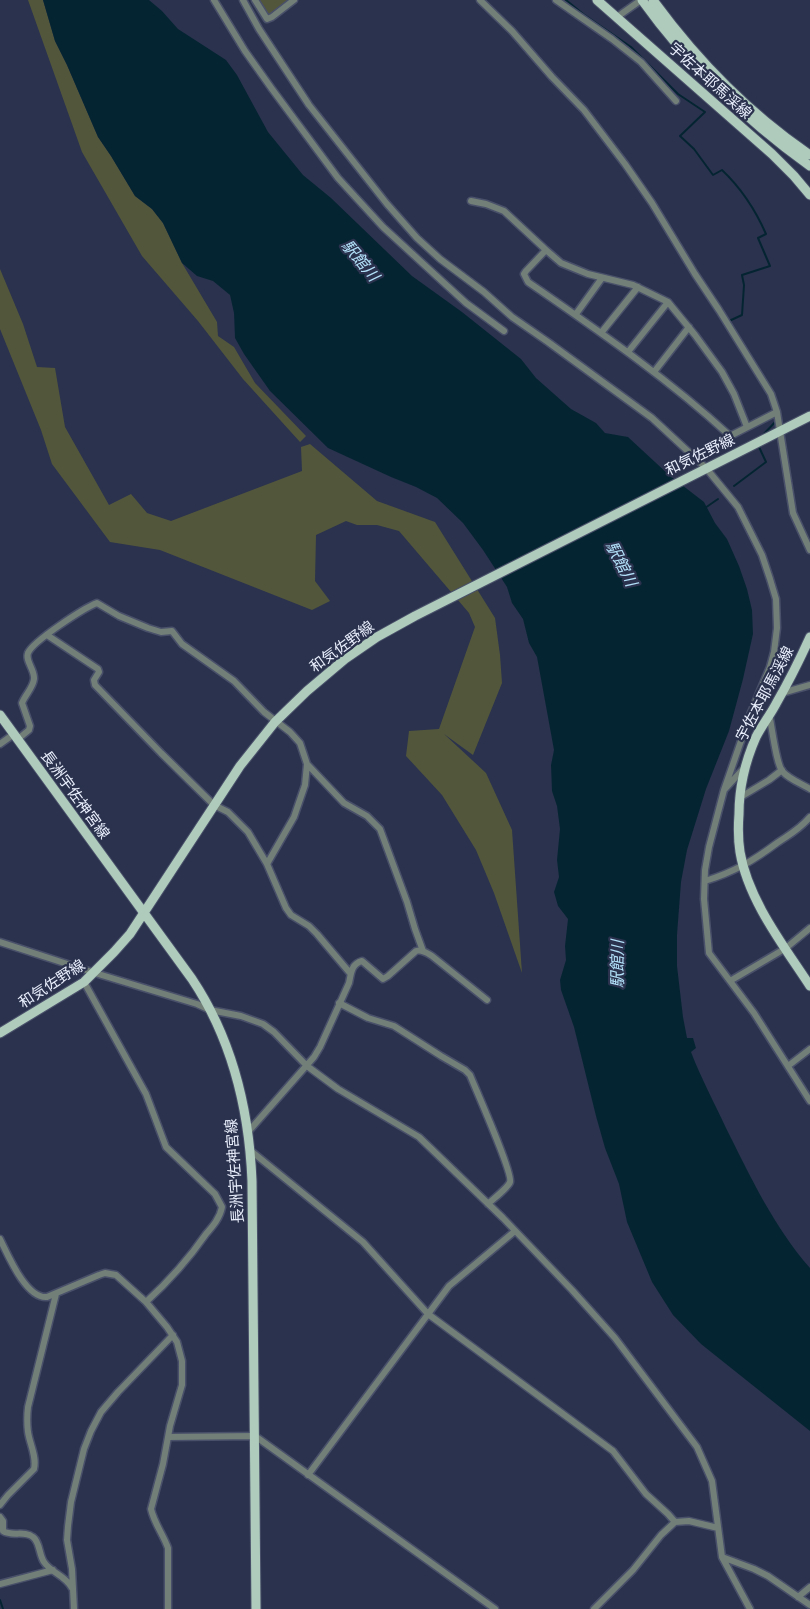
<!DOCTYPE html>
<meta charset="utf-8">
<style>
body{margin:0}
canvas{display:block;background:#2a324d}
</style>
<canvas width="810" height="1609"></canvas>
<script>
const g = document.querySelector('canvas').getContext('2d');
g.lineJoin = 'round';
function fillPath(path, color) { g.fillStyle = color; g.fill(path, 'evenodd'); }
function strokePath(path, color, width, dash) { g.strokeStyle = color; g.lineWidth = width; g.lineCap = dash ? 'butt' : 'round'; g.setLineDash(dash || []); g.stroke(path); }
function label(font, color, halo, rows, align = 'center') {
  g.font = font + ' "Asap Condensed","Noto Sans JP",sans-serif'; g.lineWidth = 4.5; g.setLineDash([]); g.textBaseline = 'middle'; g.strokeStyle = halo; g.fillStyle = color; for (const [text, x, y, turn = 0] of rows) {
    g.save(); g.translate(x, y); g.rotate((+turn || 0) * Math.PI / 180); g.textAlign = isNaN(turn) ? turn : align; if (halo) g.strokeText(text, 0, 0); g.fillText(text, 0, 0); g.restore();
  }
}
fillPath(new Path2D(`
 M28,0H43L55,41L67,65L98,137L111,156L135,196L152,209L163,223L182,263L217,322L218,336L234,347L255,383L306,436L300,442L243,379L198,321L142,256L82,152Z
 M257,0H292L272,15L267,16Z
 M0,269L23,324L37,367L55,368L65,427L109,505L131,494L147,513L171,521L302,471L301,447L310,444L377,501L435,522L495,618L500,655L502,683L473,755L444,734L486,773L512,830L522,973L494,893L476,850L442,795L406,756L409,731L439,729L475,627L469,613L399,531L377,525H357L346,521L316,535L315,581L330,601L312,610L160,550L110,542L52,464L41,430L0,329Z`), '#52563b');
fillPath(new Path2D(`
 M43,0H149L162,11L178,29L226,60L237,75L268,132L303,175L331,198L412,276L462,312L521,359L536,378L571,409L596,423L605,433L628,437L669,475L704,502L715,523L727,539L739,566L747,589L752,610L753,634L743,679L729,731L706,789L687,850L681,882L677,935V966L683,1017L687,1038H693L696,1048L691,1052C701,1078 714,1102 726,1128C750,1176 774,1227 810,1268V1431L701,1344L673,1315L652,1282L627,1222L619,1184L605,1148L596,1116L574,1027L561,990L560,980L566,960L565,946L568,919L558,906L554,892L559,877L557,860L560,829L557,806L552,791L551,765L554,750L537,657L529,643L523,619L512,603L507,587L483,550L463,523L437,498L416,487L391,477L328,448L270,391L244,354L235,338L234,313L230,295L213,281L197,276L182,263L163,223L152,209L135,196L111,156L98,137L67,65L55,41Z`), '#052432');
strokePath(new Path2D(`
 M566,0L583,14L631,47L678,94L705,112L680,136L694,149L713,175L722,170C741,188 755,209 766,234L758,238L770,266L742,275L744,285L742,315L729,321L730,323
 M774,395L780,412
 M761,437L777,420
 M734,486L766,462L759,447
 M705,508L718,499
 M0,1600L3,1609`), '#052432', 2);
const minor = new Path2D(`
 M214,0L245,51L272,89L338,178L383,227L443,282L466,303L504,331
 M243,0L259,29L309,105L387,204L417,238L440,259L484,292L512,317L548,342L652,418L706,468L738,507L762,555L770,579L776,599L777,628L774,652L770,667L750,715L724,790
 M255,0L267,19L272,17L294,0
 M480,0L512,31L552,77L584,110L625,164L652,203L695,274L719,310L771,394L777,412L780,431L793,513L810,550
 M556,0L612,39L641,62L676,101
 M617,17L641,0
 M471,201L486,204L504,211L546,250L561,263L588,274L633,285L668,302L695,335L722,372L734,394L747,427
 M546,250L526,271L524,274L528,282C597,330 666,377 728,434L730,436L777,412
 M576,314L602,278
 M601,333L638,287
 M628,352L668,302
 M654,372L689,327
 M47,635L98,669L99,672L94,680L95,685L161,753L214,805L228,812L248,832L267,864L286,908L291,915L309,926L317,934L350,973
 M782,693L810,685
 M769,714C772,726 776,765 783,772C789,779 802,784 810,789
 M18,739L29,730L30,726L22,703C25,695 33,688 34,679C35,670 25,661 28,653C33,641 84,608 97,603L119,616L148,628L161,632L172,631L182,644L234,681L264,712L290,732L300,743L307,764L305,785L294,817L267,864
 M0,744L14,734
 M307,764L344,803L367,816L380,829L407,902L415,929L423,951
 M745,767L724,790L709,847L705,870L704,899L709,953L754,1013L810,1101
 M739,798L769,780L782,770
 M705,881C734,872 753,861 777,843C790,834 799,830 810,817
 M0,942L95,973L197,1004L210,1010L241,1016L263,1024L274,1032L307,1066L338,1089L419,1137L503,1218L572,1290L615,1338L697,1447L712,1481L722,1557L750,1609
 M730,981L786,948L810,928
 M84,982L146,1094L166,1147L215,1194L222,1207C220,1218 213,1226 206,1234C188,1260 169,1281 146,1302
 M339,1003L368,1018L394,1026L441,1056L465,1070L470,1075C476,1090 513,1173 510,1182C508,1188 493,1199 488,1204
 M788,1066L810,1049
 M248,1132L314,1057L320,1047L349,983C351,974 351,964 362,961L383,979L388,976L416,951C422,949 427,953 432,956L487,1000
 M251,1151L363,1242L428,1314L613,1451L646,1494L668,1514L675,1522
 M0,1239C8,1255 26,1299 47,1297L99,1275L105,1273L116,1275L146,1302L167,1327L177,1342L182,1361V1385L170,1426L163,1464L151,1509C154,1523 163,1534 168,1548V1609
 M168,1437L255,1436L495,1609
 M308,1475L449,1286L515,1231
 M0,1505L8,1495L34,1469C37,1457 30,1445 28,1432C27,1424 27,1415 28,1407L56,1294
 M0,1517L3,1521V1531C12,1537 24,1530 33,1537C40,1542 39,1555 44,1562C51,1573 65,1575 72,1588
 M722,1557L754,1569L768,1576L810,1605
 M0,1584L53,1570
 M798,1597L810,1587
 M74,1609L72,1569L67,1540L68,1526L71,1502L84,1449L91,1431L101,1412L118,1392L173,1335
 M594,1609L633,1570L661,1535L675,1522L689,1521L718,1528`);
const major = new Path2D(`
 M597,0L772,154L794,176L810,195
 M642,0C688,64 746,120 810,166
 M653,0C696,59 750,114 810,155
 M810,637C800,659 789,681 777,702C771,714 762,725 756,737C745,762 739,787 739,814C738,827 738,839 740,852C748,900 784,946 810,986
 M0,715L192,979C232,1039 249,1109 252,1181L256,1609
 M0,1033L84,982L114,952L130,934L240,766L275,722L307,691L345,659L377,637L415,616L810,416`);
strokePath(minor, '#495069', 9);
strokePath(major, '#495069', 11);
strokePath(minor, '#717f78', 6);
strokePath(major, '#aecbbc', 9);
label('15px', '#eaeffd', '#2a324d', [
 ["宇佐本耶馬渓線",710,81,42],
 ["和気佐野線",700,455,-26],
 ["和気佐野線",342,647,-36],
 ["宇佐本耶馬渓線",765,694,-62],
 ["長洲宇佐神宮線",75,795,54],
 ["和気佐野線",52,984,-33],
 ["長洲宇佐神宮線",235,1171,-94]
]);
label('italic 16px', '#b3e1fa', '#2a324d', [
 ["駅館川",360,261,50],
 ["駅館川",621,564,63],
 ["駅館川",618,964,-90]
]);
</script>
